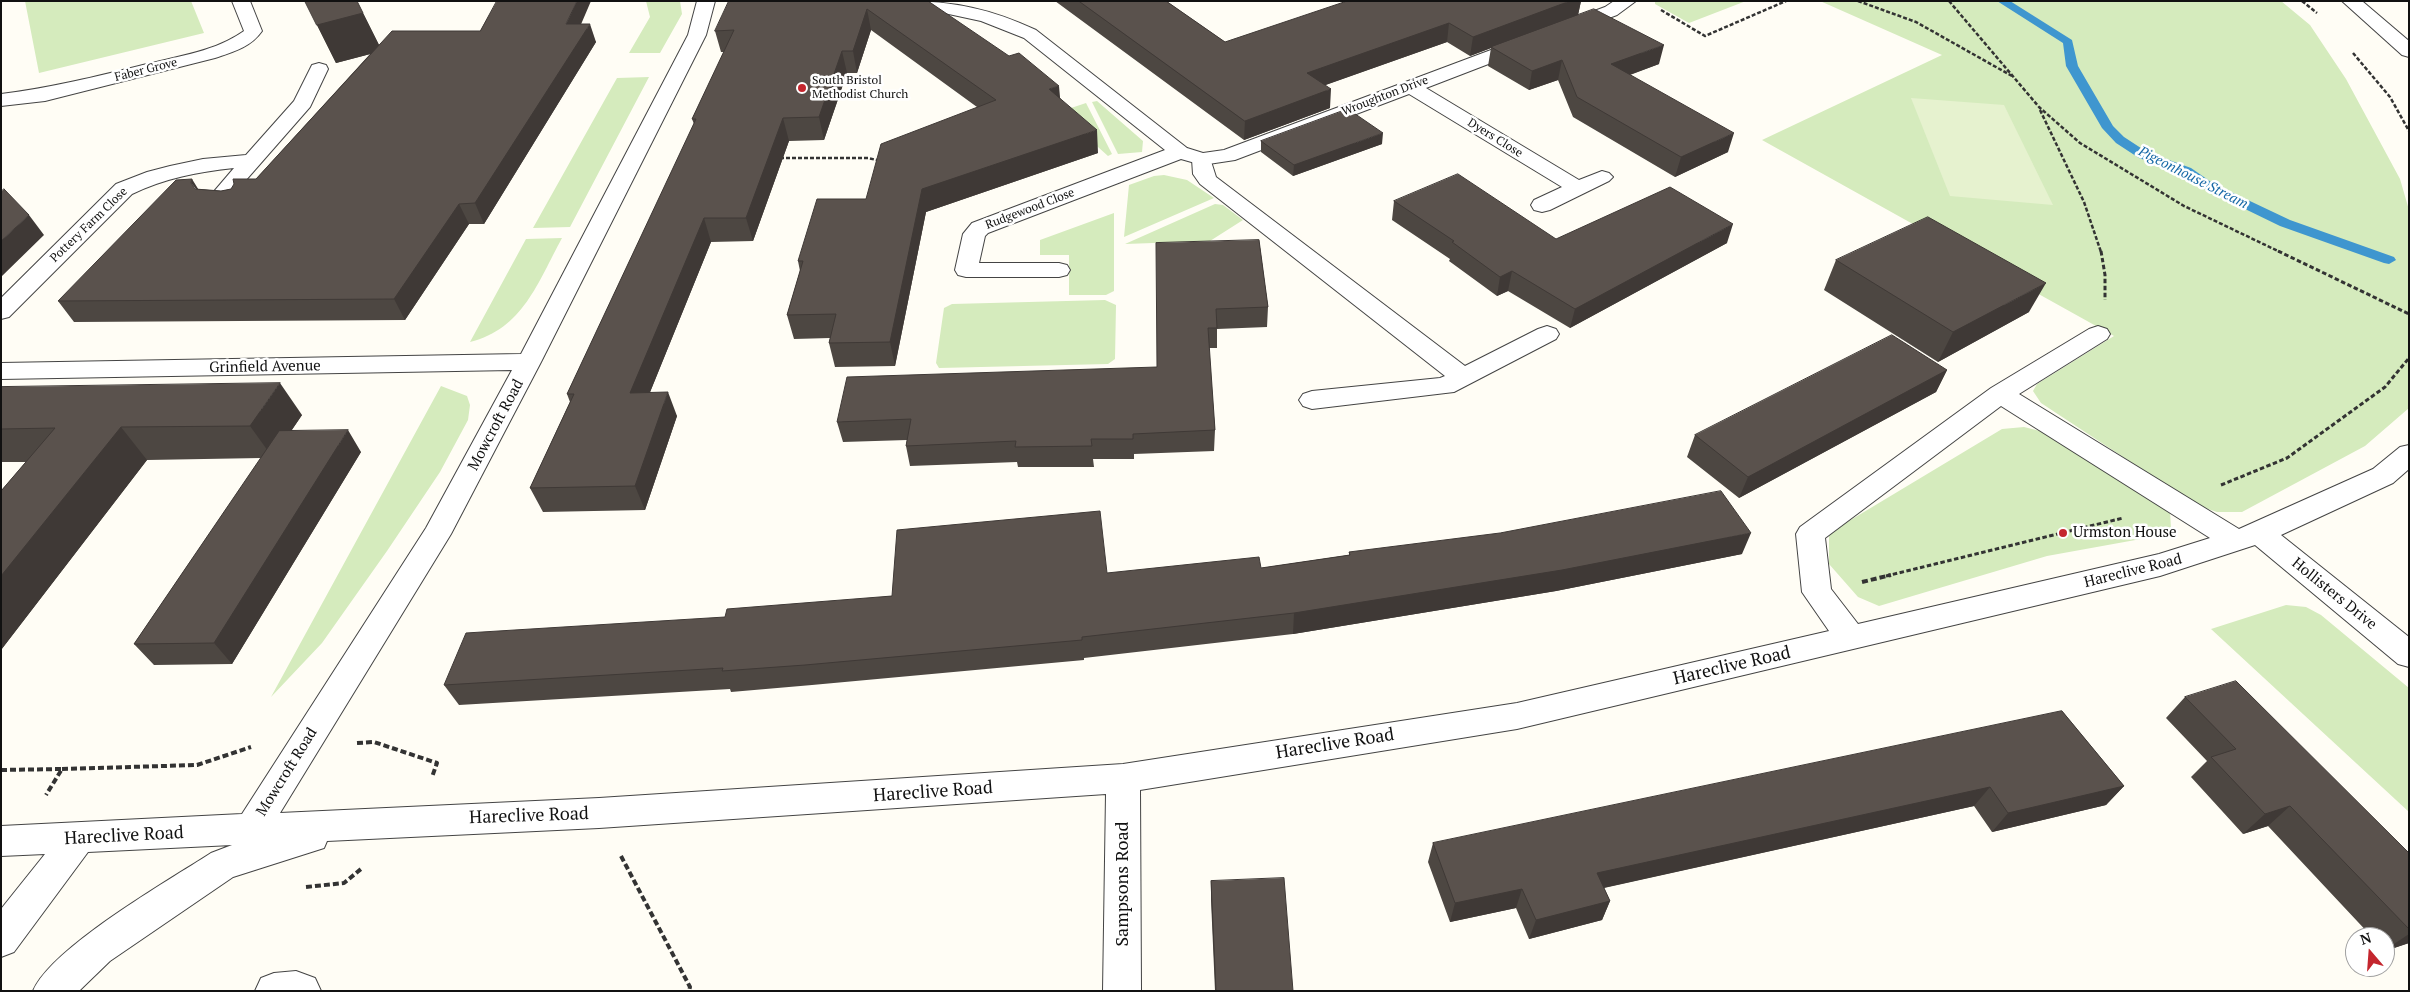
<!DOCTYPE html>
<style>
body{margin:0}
#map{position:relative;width:2410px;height:992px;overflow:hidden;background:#fffdf5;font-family:"PT Serif",serif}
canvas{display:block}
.frame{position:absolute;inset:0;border:2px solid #111;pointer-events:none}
.north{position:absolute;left:2345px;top:927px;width:50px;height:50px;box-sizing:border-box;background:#fff;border:1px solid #a0a0a0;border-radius:50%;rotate:342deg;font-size:14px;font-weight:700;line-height:20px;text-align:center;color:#111}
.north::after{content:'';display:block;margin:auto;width:18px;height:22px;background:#c4262e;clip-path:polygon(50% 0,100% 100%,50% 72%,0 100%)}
</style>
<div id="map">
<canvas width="2410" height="992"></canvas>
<div class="frame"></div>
<div class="north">N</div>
</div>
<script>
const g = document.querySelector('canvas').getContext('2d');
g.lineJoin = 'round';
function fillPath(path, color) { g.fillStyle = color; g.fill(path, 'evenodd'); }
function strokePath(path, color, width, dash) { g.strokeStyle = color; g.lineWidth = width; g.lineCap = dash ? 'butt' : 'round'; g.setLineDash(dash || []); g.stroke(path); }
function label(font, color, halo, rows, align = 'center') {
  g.font = font + ' "PT Serif",serif'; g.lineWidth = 5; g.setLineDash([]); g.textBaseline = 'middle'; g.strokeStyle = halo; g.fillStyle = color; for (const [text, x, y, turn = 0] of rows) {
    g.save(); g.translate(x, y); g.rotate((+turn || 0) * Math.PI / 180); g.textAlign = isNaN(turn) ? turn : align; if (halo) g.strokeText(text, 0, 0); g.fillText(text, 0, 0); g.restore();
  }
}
fillPath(new Path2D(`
 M25,1H191L204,33L39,73Z
 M646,1H680L682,14L660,53H629L650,17Z
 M1655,1H1746L1689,23L1655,4Z
 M1820,1H2281L2310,25L2346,79L2400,179L2409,210V408L2365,446L2242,512H2217L2196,505L2041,403L2033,391L2037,384L2114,336L1762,140L1942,55Z
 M649,77L570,227L533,228L617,78Z
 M1097,101L1143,141L1142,152L1118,154L1092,102Z
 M1086,103L1112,154L1108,156L1059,112Z
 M1164,175L1187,180L1214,198L1124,237L1129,185L1154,176Z
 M1215,204L1223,205L1243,220L1210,241L1125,244Z
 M1114,213V291L1106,295H1069V255H1040V240Z
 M562,238C538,282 523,329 470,342L526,239Z
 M1105,300L1116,305L1115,359L1108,364L939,368L936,363L944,308L952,304Z
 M441,386L467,396L470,405L468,420L440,472L387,551L322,643L271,697Z
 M2024,427L2048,433L2170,511L2171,529L2152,537L2047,556L1879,606L1858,597L1829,564V533L2002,429Z
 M2286,605L2306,607L2321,615L2409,688V812L2211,629Z`), '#d5ebbd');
fillPath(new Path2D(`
 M1911,98L2004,105L2053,205L1950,196Z`), '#e6f2cf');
fillPath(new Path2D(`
 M1997,1H2010L2072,40L2078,66L2113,126L2124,137L2147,152L2191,168L2214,184L2290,220L2394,257L2396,260L2389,264L2384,263L2280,226L2206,190L2183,174L2139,158L2116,143L2102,128L2066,66L2063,43Z`), '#3f96cf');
const lane = new Path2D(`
 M1202,153L1209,155L1216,177L1465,366L1538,329L1547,326L1556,329L1559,334L1556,339L1454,392L1312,409L1303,406L1299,400L1303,394L1312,391L1440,378L1445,376L1200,184L1193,174L1192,159L1195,155Z
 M296,971L315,978L321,991H255L261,978L274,973Z`);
const street = new Path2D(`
 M232,1H250L262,31C251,47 233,52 215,58L45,101L1,106V94C51,88 98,76 147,64C180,56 216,51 244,31Z
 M697,1H715L706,35L541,362L451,534L280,813L599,798L1123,764L1517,703L1829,631L1802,592L1796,534L1800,527L1991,388L2089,329L2098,326L2107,329L2110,334L2107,339L2019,394L2239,529L2373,469L2400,447L2409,445V469L2393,483L2281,535L2409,637V667L2398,664L2255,545L2160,576L1517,729L1140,790L1141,991H1103L1106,794L599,828L327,841L324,848L233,877L110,961L79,991H33C52,947 168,881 211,853L232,845L88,852L14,952L1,957V909L45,854L1,856V826L242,814L426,528L512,370L1,379V363L521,354L688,35ZM2001,406L2210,538L2159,554L1858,624L1831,589L1825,538Z
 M904,1C954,1 991,9 1036,30L1187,148L1203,153L1224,150L1523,38L1530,40L1532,44L1530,48L1426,88L1579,180L1602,171L1609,173L1613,177L1609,181L1550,210L1542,212L1534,210L1531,205L1534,200L1562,187L1409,94L1235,160L1202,165L1181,159L988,233L985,236L979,263H1059L1067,265L1070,270L1067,275L1059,277H966L958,275L955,270L963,234L972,223L1165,150L1024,38L981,21L907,5Z
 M1614,1H1636L1617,15L1574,31H1562L1559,27L1562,23L1605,7Z
 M2342,1H2362L2409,41V57L2402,55Z
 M319,63L326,65L328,69L310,107L232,196L242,198L245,203L242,208L234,209L208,207L205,202L234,168C198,172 165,178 132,194L9,317L1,319V298L116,184L147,172L170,166L203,159L246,155L294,101L312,65Z`);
strokePath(lane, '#444', 2);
strokePath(street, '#444', 2);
strokePath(new Path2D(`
 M1858,1L1916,22L2012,76
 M1949,1L2039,107L2080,143L2184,206L2280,252
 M2302,1L2317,13
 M1661,10L1705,36L1786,1
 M2353,53L2390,97L2409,131
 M2040,110L2084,202L2101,252
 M780,158H868L881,161`), '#333', 2.5, [4, 2]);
strokePath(new Path2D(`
 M2101,251L2105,275V300
 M2278,251L2409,314
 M2221,485L2287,458L2385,387L2409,358
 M1886,576L2123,518`), '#333', 3, [4.5, 2.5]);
strokePath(new Path2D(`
 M1862,582L1891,575
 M357,743L374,742L437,763L432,777
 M62,769L197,765L251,747
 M1,770L62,769L46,795
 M621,856L690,987L689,991
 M306,887L344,883L361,869`), '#333', 4, [6, 3]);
fillPath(lane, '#fff');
fillPath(street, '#fff');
fillPath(new Path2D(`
 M305,1L363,13L379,45L480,31L581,24L596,42L484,224H469L405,320L74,322L58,301L198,189L221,191L231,189L256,179L370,54L336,63Z
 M729,1H928L1060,98L1098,153L926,212L895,366L835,367L829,343L830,338L794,339L787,315L800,271L798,261L866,199L977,107L871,30L857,73H847L824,140L789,141L753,241L711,242L650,392L677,416L645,510L543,512L530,488L570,402L567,394L694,124L692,119L724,52H721L715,31Z
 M1055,1H1166L1225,42L1581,1L1578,15L1659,64L1630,75L1728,152L1675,177L1573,117L1558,80L1529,90L1488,66L1491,48L1470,56L1447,42L1325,85L1330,108L1244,140Z
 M1261,141L1382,144L1293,176L1261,152Z
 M1394,201L1556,239L1727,243L1570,328L1508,291L1497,296L1449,261L1450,259L1392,220Z
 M1259,240L1268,307L1267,327L1217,329V348H1209L1215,430L1214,451L1134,454V459H1093L1094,467H1018L1017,462L910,466L906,446L907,440L843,442L837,422L1157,367Z
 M1836,260L2029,312L1938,362L1824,290Z
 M1947,370L1936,392L1739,498L1687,457L1695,435Z
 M1,387L302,415L291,431L361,452L232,664L154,665L134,644L261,458L147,460L1,650V491L26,462H1Z
 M1349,552L1742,554L1556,591L1293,634L1084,658V660L812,685L731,692L730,689L459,705L444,685L725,617L892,596L1107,573L1261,568L1349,555Z
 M2185,697L2409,853V943L2385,951V937H2372L2268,826L2243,834L2191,777L2207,761L2166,718Z
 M2062,711L2124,786L2106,805L1992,832L1974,806L1604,888L1610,901L1602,920L1529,939L1516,908L1450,922L1428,862L1433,843Z
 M1211,881L1293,991H1215L1211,900Z`), '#4d4742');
fillPath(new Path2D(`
 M577,1H591L573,43L566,24Z
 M1570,1H1581L1578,15L1470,56L1473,37Z
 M867,9L871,30L857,73L853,51Z
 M363,13L382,51L336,63L317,25Z
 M1449,23L1447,42L1306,92L1307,73Z
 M590,24L596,42L484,224L475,203Z
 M1664,45L1659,64L1607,83L1611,64Z
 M842,51L847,73L824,140L819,117Z
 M1562,60L1558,80L1529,90L1532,71Z
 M1059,86L1061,108L1049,89Z
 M1331,89L1330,108L1244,140L1245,121Z
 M783,118L789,141L753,241L746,218Z
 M1097,130L1098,153L926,212L895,366L890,342L922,189Z
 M1383,133L1382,144L1293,176L1294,165Z
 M1734,133L1728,152L1675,177L1681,157Z
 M192,179L205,200L191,183Z
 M459,204L469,224L405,320L394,299Z
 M29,215L44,235L1,277V241Z
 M704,218L711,242L640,417L630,393Z
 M1733,224L1727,243L1570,328L1575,309Z
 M1512,271L1508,291L1497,296L1500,277Z
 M2046,283L2029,312L1938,362L1953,332Z
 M1947,370L1936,392L1739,498L1748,477Z
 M280,383L302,415L273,458L250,426Z
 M668,392L677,416L645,510L635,486Z
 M121,427L147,460L1,650V576Z
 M348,430L361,452L232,664L214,643Z
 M1751,533L1742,554L1556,591L1293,634L1294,613Z
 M2124,786L2106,805L1992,832L2008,813Z
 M1990,787L1974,806L1589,891L1597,873Z
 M2290,806L2268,826L2243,834L2265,814Z
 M1522,889L1516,908L1450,922L1455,903Z
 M1610,901L1602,920L1529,939L1536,920Z
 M2409,934V943L2385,951V950Z`), '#3f3936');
const building = new Path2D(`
 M305,1H357L363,13L317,25Z
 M497,1H577L566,24H590L475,203L459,204L394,299L58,301L176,180L192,179L191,183L195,189L221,191L231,189L234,184L233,179H256L392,31H480Z
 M729,1H928L1009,56L1019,53L1059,86L1049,89L1097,130L922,189L890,342L829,343L836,314L787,315L803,261H798L817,199H866L881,144L996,100L867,9L853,51H842L819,117L783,118L746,218H704L630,393L668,392L635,486L530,488L574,394H567L696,119H692L734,30L715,31Z
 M1079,1H1166L1225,42L1347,1H1570L1473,37L1449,23L1307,73L1331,89L1245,121Z
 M1594,9L1664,45L1611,64L1734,133L1681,157L1577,97L1562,60L1532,71L1491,47Z
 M1348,109L1383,133L1294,165L1261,141Z
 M1458,174L1556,239L1670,187L1733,224L1575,309L1512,271L1500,277L1452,242L1454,241L1394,201Z
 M4,189L29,215L1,241V192Z
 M1928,217L2046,283L1953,332L1836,260Z
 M1259,240L1268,307L1216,309L1217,328H1208L1215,430L1133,434V439H1091L1092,446L1015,447L1016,441L906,446L911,419L837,422L847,377L1157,367L1156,243Z
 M1892,335L1947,370L1748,477L1695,435Z
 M280,383L250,426L121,427L1,576V491L55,428L1,429V387Z
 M348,430L214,643L134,644L279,431Z
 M1721,491L1751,533L1562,570L1294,613L1082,637V640L805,665L722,671L723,668L444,685L466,633L725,617L727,609L892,596L897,530L1100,511L1107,573L1259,557L1261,568L1350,555L1349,552L1500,533Z
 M2236,681L2409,853V929L2290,806L2265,814L2211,757L2236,749L2185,697Z
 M2062,711L2124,786L2008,813L1990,787L1597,873L1610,901L1536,920L1522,889L1455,903L1433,843Z
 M1284,878L1293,991H1216L1211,881Z`);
fillPath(building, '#5a524d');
strokePath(building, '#3f3936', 1);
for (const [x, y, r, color] of [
 [802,88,5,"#c4262e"],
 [2063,533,5,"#c4262e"]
]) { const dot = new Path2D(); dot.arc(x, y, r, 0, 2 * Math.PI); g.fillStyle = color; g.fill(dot); strokePath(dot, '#fff', 2); }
label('12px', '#111', '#fff', [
 ["Faber Grove",146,70,-14],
 ["Wroughton Drive",1385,96,-21],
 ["Dyers Close",1495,138,32],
 ["Rudgewood Close",1030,209,-21],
 ["Pottery Farm Close",89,225,-44]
]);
label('12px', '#111', '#fff', [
 ["South Bristol",812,81],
 ["Methodist Church",812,95]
], 'left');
label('italic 14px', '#1768a6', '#fff', [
 ["Pigeonhouse Stream",2193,178,27]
]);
label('15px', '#111', '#fff', [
 ["Grinfield Avenue",265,367,-1],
 ["Mowcroft Road",496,425,-62],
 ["Hareclive Road",2133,571,-14],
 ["Hollisters Drive",2334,594,39],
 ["Mowcroft Road",287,772,-58]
]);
label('15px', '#111', '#fff', [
 ["Urmston House",2073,533]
], 'left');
label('18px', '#111', '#fff', [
 ["Hareclive Road",1732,666,-13],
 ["Hareclive Road",1335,744,-9],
 ["Hareclive Road",933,792,-4],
 ["Hareclive Road",529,816,-2],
 ["Hareclive Road",124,836,-3],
 ["Sampsons Road",1123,884,-90]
]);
</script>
